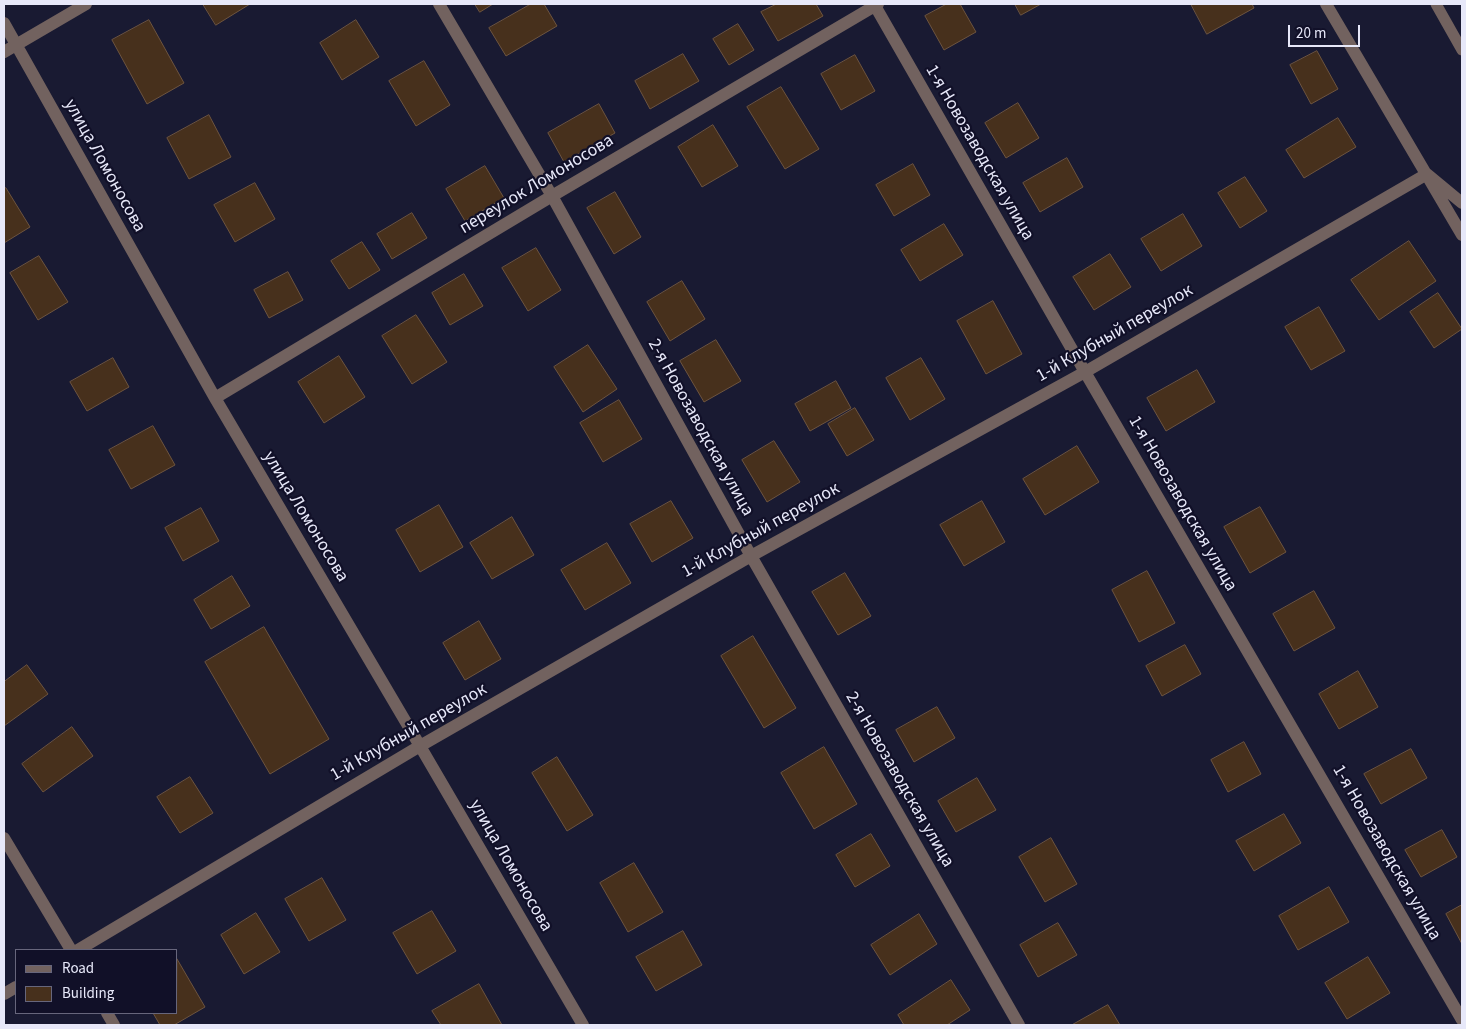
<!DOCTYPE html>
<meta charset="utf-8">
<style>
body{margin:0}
#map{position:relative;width:1466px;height:1029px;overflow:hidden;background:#191a32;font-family:"Source Sans 3",sans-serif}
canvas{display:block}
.frame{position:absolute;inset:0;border:5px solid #e7e8f9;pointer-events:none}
.legend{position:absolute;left:15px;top:949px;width:162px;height:65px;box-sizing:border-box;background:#111028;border:1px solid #67667c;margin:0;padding:6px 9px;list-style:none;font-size:15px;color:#e7e8f9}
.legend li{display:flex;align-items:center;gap:10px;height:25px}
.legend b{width:25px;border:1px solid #67667c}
.scale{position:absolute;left:1288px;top:25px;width:72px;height:22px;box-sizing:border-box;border:2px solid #e7e8f9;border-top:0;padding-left:6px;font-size:15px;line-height:18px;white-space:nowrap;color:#e7e8f9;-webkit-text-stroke:4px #111028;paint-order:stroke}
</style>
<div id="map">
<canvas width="1466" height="1029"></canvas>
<div class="frame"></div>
<ul class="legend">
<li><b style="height:6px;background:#72625f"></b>Road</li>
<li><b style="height:14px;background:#47301c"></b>Building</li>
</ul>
<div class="scale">20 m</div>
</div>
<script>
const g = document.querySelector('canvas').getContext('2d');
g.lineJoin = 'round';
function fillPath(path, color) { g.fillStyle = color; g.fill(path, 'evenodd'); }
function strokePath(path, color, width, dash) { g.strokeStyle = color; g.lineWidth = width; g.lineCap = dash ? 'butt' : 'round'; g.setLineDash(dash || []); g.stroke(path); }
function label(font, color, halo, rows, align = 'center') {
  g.font = font + ' "Source Sans 3",sans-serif'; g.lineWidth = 4.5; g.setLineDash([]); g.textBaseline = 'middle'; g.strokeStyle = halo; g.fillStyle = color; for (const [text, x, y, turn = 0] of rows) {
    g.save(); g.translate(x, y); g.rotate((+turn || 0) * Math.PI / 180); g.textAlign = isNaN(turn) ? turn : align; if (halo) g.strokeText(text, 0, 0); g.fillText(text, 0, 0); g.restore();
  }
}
const building = new Path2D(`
 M203,4H250L216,25Z
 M475,4H493L480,12Z
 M531,4H544L557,26L506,56L489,28Z
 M777,4H816L823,16L778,41L761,12Z
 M947,4H960L976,32L944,50L925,16Z
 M1015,4H1041L1021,15Z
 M1191,4H1252L1254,8L1207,34Z
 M149,20L184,83L147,104L112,40Z
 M356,20L379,57L342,80L320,43Z
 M738,24L754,50L729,65L713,39Z
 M1317,51L1338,89L1311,104L1290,65Z
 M683,54L699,81L650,109L635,81Z
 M855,55L875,91L841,110L821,74Z
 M424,61L450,105L416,126L389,81Z
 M781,87L819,149L785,169L747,107Z
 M1018,103L1039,138L1006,158L985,123Z
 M599,104L615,133L564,162L548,133Z
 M209,115L231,157L189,179L167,138Z
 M1338,118L1356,147L1304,178L1286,150Z
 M713,125L738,166L702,187L678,147Z
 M1067,158L1083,187L1040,212L1023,183Z
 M913,164L930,195L894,216L876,185Z
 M485,166L504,198L465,221L446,189Z
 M1245,177L1267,211L1240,228L1218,193Z
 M255,183L275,219L235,242L214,205Z
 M6,188L30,227L4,243V189Z
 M615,192L641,237L614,254L587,208Z
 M412,213L427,238L392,259L377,234Z
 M1183,214L1202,246L1161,271L1141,239Z
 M944,224L963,255L920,281L901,250Z
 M1409,241L1436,281L1379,320L1351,280Z
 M362,242L380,270L349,289L331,261Z
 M536,248L561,290L528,311L502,268Z
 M1110,254L1131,287L1094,310L1073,277Z
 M39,256L68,302L38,320L10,273Z
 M288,272L303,300L269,318L254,290Z
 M464,274L483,306L450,325L432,293Z
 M682,281L705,319L670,341L647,302Z
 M1438,293L1462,329L1434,348L1410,312Z
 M993,301L1022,354L986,374L957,321Z
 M1319,307L1345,351L1311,370L1285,327Z
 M416,315L447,362L412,384L382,336Z
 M716,340L741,381L704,402L680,361Z
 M588,345L617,389L583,412L554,367Z
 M339,356L365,397L324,423L298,382Z
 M113,358L129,387L87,411L70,382Z
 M921,358L945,399L910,420L886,378Z
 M1197,370L1215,402L1166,431L1147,398Z
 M836,381L851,408L810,431L795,404Z
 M619,400L642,439L603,462L580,423Z
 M855,408L874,440L847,456L828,424Z
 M153,426L175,465L131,489L109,450Z
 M774,441L800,482L767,502L742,460Z
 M1077,446L1099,482L1045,515L1023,479Z
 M671,501L693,538L652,562L630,524Z
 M982,501L1005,542L964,566L940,525Z
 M439,505L463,547L420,572L396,530Z
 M1260,507L1286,552L1250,573L1224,527Z
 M201,508L219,541L183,561L165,528Z
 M512,517L534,555L492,579L470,543Z
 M607,543L631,583L585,610L561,570Z
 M1147,571L1175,623L1139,642L1112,590Z
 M845,573L871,616L838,635L812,592Z
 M232,576L250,606L211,629L194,600Z
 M1314,591L1335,628L1294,651L1273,614Z
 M479,621L501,659L465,680L443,643Z
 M264,627L329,739L270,774L205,662Z
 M753,636L796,708L764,728L721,656Z
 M1185,645L1201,674L1162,696L1146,666Z
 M27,665L48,694L4,726V682Z
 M1358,671L1378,707L1339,729L1319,694Z
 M937,707L955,738L914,762L896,730Z
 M72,727L93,756L43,792L22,764Z
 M1244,742L1261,774L1228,792L1211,760Z
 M824,747L857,804L814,829L781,773Z
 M1411,749L1427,778L1381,804L1364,774Z
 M557,757L593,815L567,831L532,773Z
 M190,777L213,813L180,833L157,797Z
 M977,778L996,810L956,832L938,801Z
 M1284,814L1301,843L1254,871L1236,841Z
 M1442,830L1457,857L1421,877L1405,850Z
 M871,834L890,866L855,887L836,855Z
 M1051,838L1077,884L1045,902L1019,857Z
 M634,863L663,912L628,932L600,883Z
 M322,878L346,920L309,941L285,899Z
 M1329,887L1349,922L1298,950L1279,916Z
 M1462,905V944L1446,914Z
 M432,911L456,951L417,974L393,933Z
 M256,913L280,952L244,974L221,935Z
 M919,914L937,944L890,975L871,945Z
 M1058,923L1077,955L1038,977L1020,945Z
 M683,931L702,965L656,991L636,957Z
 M1368,957L1390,993L1347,1019L1325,983Z
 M177,959L205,1007L174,1025H160L153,1013H176Z
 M951,980L970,1010L947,1025H904L898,1015Z
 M479,984L502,1025H441L432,1011Z
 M1108,1005L1120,1025H1072Z`);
fillPath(building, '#47301c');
strokePath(building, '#6d543f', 1);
strokePath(new Path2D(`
 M1436,4L1462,50`), '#72625f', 11);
strokePath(new Path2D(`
 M439,4L552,196L751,556L1019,1025
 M874,4L1085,372L1462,1020
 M1326,4L1462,235
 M4,23L215,398L420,746L583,1025
 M4,52L86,4
 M215,398L552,196L878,4
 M4,838L71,950
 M78,950L420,746L751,556L1085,372L1427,174L1462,203
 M4,994L16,987
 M107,1013L114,1025`), '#72625f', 12);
label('18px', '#e7e8f9', '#111028', [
 ["1-я Новозаводская улица",979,153,60],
 ["улица Ломоносова",104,166,61],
 ["переулок Ломоносова",537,185,-31],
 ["1-й Клубный переулок",1115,334,-30],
 ["2-я Новозаводская улица",700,428,61],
 ["1-я Новозаводская улица",1182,504,60],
 ["улица Ломоносова",305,517,59],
 ["1-й Клубный переулок",761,531,-29],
 ["1-й Клубный переулок",409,733,-30],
 ["2-я Новозаводская улица",899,780,60],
 ["1-я Новозаводская улица",1386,853,60],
 ["улица Ломоносова",510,866,60]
]);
</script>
